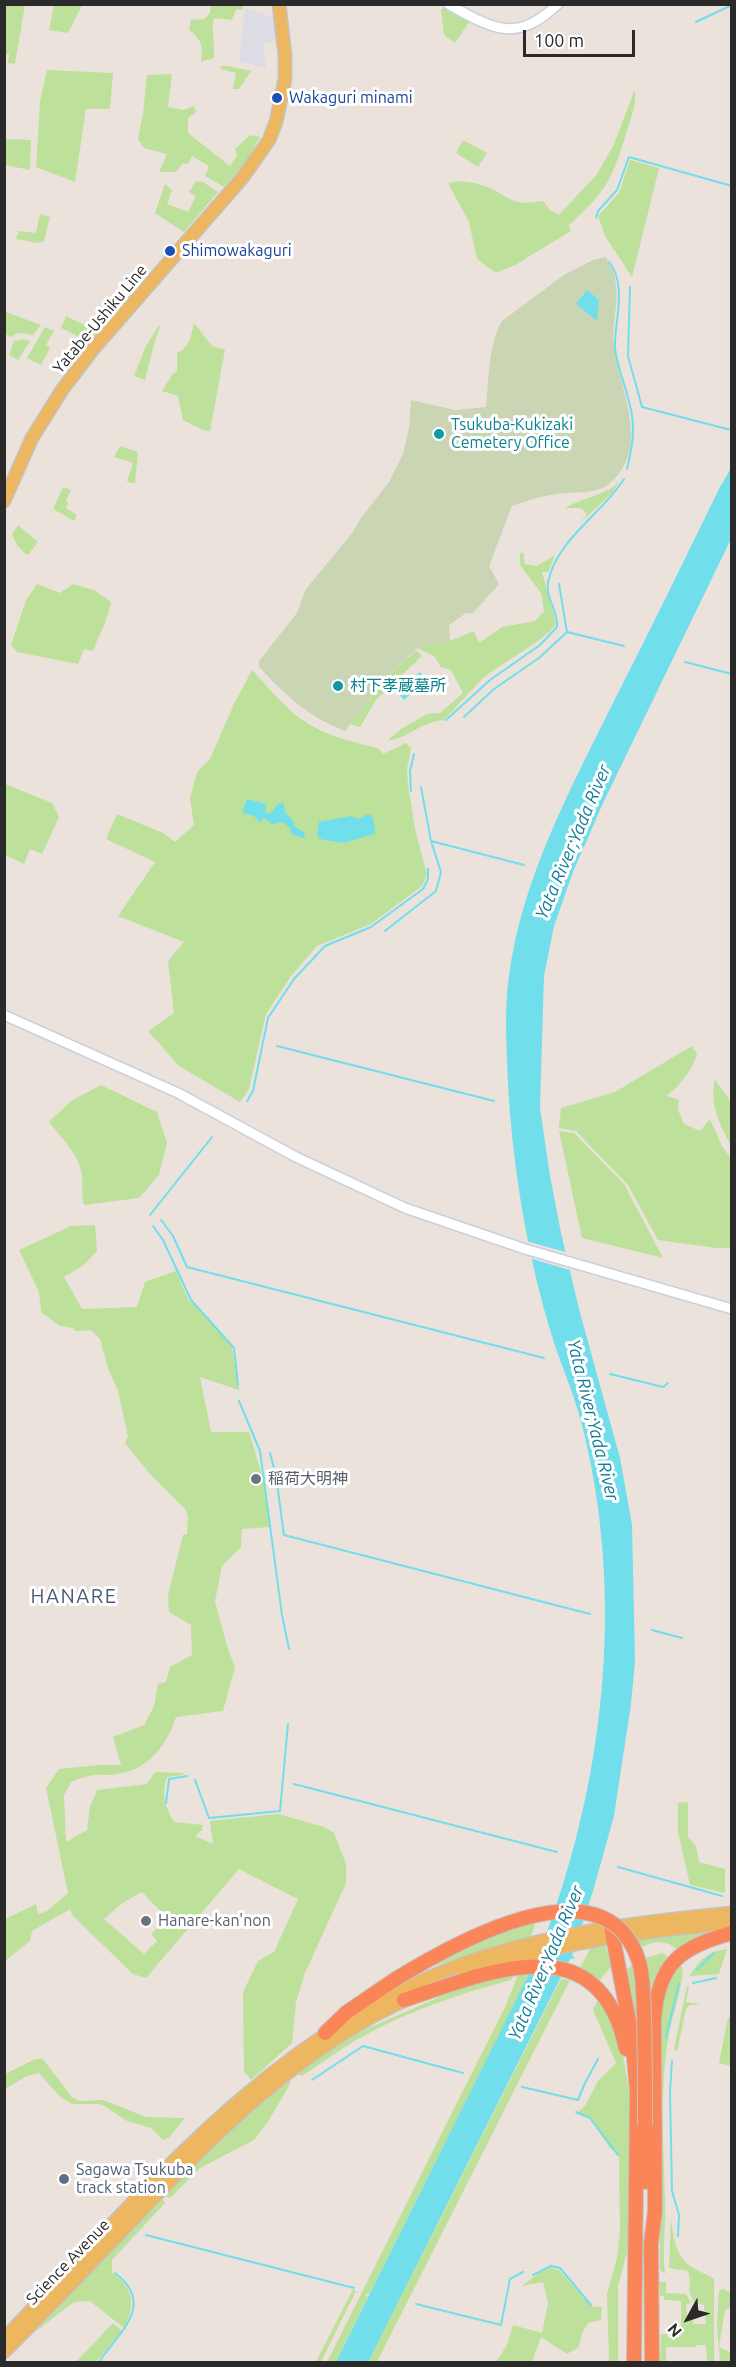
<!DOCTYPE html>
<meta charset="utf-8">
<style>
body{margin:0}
#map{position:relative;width:736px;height:2367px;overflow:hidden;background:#ebe2dc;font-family:Ubuntu,sans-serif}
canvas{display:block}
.frame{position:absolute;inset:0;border:6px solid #2a2a2a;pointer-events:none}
.north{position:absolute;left:658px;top:2289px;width:60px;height:60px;-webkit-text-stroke:4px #fff;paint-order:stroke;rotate:230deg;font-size:16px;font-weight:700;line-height:24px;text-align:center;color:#2a2a2a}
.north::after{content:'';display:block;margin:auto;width:21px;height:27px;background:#2a2a2a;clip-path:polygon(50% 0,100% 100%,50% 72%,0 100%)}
.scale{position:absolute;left:523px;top:30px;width:112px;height:27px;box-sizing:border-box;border:3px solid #2a2a2a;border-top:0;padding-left:8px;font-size:18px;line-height:21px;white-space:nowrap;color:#2a2a2a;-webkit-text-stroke:4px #fff;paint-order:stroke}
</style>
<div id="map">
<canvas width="736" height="2367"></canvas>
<div class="frame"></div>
<div class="north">N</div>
<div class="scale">100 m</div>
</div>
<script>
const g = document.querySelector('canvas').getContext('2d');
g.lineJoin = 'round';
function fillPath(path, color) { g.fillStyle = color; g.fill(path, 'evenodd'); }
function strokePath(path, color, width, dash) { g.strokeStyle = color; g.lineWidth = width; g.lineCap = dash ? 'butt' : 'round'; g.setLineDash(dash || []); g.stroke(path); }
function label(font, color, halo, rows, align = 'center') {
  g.font = font + ' Ubuntu,"Noto Sans JP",sans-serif'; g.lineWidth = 6; g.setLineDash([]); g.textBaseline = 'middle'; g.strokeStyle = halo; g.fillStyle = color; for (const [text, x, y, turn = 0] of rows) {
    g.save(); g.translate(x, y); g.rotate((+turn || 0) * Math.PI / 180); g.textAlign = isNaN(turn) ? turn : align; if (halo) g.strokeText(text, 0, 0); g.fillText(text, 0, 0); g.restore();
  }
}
fillPath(new Path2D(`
 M245,8L273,17L277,40L263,44L266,68L239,61Z`), '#dddce4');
fillPath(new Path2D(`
 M240,4L243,6V10L236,9L232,20L214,18C211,32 215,44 214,58L201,62C203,46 202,40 189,30L191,20L204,19L210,13L211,5Z
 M4,5H25L15,64L8,63L9,54H5Z
 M54,5H82L68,33L49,30Z
 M443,8L469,22L455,43L444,35L441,10Z
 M220,66H228L251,71L239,89H233L236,73L221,69Z
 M47,70L113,73L110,109H86L75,182L36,167L40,101Z
 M172,74L168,107L184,110L194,106L196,112L188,118V133L230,166L237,155L235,149L250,135L260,137L247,160L224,187L205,176L209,166L192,156L188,164L183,163L176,172H159L167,154L144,148L138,139L143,114L147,75Z
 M635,89C636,105 632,116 627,131C612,179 607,191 569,225L571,231L515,265L496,273L477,259L469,222L448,183C464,179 480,183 494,190C501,193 507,199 515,201C524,204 533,202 543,201L549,209L559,215L597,174L614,144Z
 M5,139L31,140L30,170L5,165Z
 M463,140L487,153L478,167L456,153Z
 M630,160L659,168L632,277L605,236L598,216L619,193Z
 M196,181L203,182L218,192L184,232L155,213L165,184L172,190L167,204L188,212L196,196L189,192Z
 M40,214L50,217L44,241L38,243L16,239L19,231L36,233Z
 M6,312L41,325L33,335L18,333L11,337L5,334Z
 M66,316L98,332L89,342L61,328Z
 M194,323L212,346L225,350L210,431L203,430L183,420L178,396L162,391L172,375L177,371V352L182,351L190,340Z
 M159,325L160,327C153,344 150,362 145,380L134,376L146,346Z
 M45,327L54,331L46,345L50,348L41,365L27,358Z
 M24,339L30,341L18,360L9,355L14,341Z
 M120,446L138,452L135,483L127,482L133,463L114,457Z
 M619,482L613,492L579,524L587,514L581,508H565C584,497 604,496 619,482Z
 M63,487L71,490L66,500L68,503L66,508L77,515L74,521L53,509Z
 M18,525L38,542L28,555C19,549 16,545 12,534Z
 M523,552L525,564L537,566L555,555L548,572H542L556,623C548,639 503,662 486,676C471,689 458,706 444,720C420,722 407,739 387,741L401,729L427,714L440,713L463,693L451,670L441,667L434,656L417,648L450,641L474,631L479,643L502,627L535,621L544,611L541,593L520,565V554Z
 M37,584L60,593L73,584L94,590L111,602C109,616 99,636 93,651L84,649L78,664L17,652L11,645L26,600Z
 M416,650L422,656L376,700L360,727L350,724L380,685Z
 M252,670C269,688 286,710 307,723C327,736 355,743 378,748L383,754L406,743L411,748L407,769L408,784L415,829L427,875L422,886L371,924L317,946L291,976L266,1014L249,1089L240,1102L179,1066L148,1031L174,1013L168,961L184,942L118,916L155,862L106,839L117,814L163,833L175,842L194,825L190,798L197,772L210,759L234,704Z
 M5,784L52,803L59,817L42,854L30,849L24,864L5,855Z
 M692,1046L697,1054C691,1073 681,1083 667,1096L679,1100L678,1110L684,1124L700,1131L710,1119L722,1146L731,1159V1248H716L658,1240L628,1185L576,1131L559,1128L561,1108L615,1092Z
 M715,1080L731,1102V1145C720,1126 709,1103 715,1080Z
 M101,1085L157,1112L167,1143L159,1175L139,1198L84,1205C81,1194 83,1187 82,1176C80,1155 62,1139 49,1122L71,1101Z
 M559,1131L574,1133L624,1184L663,1258L582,1238Z
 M95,1225L97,1251L84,1265L64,1277L82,1309L137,1307L145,1282L176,1271L189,1301L209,1318L232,1348L239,1390L200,1377L211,1432H249L264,1482L270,1527L242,1529L241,1547L222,1566L215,1601L228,1649L235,1667L223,1711L176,1717C167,1745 149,1769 118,1774C110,1776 102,1774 94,1775C86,1776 78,1779 71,1782L64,1795L66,1842L87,1830L90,1807L97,1790L147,1784L155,1772L184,1773L182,1775L167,1777C161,1796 165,1806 174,1822L203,1825L202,1830L195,1836L213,1844L210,1821L278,1814L324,1827L334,1833L346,1864V1883L305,1973L296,2002L292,2043L251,2080L244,2071L243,1992L258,1961L274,1952L298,1899L239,1869L146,1978L133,1974L72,1915L70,1909L32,1931L30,1941L5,1961V1919L36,1904L38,1914L47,1911L68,1893L46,1788L59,1769L99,1765H121L113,1737L144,1725L154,1706L158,1684L166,1682L170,1667L192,1655L191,1625L169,1612L168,1595L183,1535L187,1534L188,1516L185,1509L150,1474L125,1443L128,1436L118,1391L108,1368L100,1339L91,1330L75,1331L73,1328L60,1326L41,1312L39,1292L19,1250L71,1226ZM142,1892L167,1918L151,1934L157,1941L144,1954L104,1919L121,1904Z
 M688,1802V1837L696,1846L699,1862L725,1869V1893L690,1885L678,1832V1803Z
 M537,1919L531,1936L494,1946L423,1970L478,1939Z
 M707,1932L677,1949C665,1939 652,1941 638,1949L633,1938L684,1933Z
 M605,1943L611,1967L597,1983L578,1972L592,1945Z
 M727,1949L719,1974L690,1976C698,1960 709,1951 727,1949Z
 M662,1953L669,1957L660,1970L649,2020L643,1959Z
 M676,1963L682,1967C686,1976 671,2021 669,2034C659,2088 664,2146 665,2201C666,2226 662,2250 665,2274L660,2270L659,2000Z
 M634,1964L636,1967L640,2085L623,1972Z
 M530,1973L370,2294H365L368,2297L336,2362H327L506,2005L518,1974Z
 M514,1974L511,1980C458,1994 408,2011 360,2038C340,2049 322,2063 302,2076L297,2074L341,2043L366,2029L456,1990L482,1980Z
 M561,1979L570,1980L377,2362H368Z
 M687,1986L689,1987L686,2002L702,2005H690L686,2009L677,2052L674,2049Z
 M598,2000L609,2015L623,2056L630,2095L631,2217L629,2245L618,2286V2362L609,2361L607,2294L617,2258L620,2231L619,2155L610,2148L589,2118L576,2114L585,2106L598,2081L616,2063L593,2010Z
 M731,2016V2066L719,2063L728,2018Z
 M35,2059H43L72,2097L79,2101L103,2100L146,2117L185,2118L169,2138L163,2140L151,2128L127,2121L106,2107L99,2104H72L60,2097L39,2073L27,2076L5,2089V2074Z
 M291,2078L289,2086L269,2120L254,2140L200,2168L170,2198L165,2196L234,2127Z
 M161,2197L165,2203L112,2260V2272C133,2289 137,2303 124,2328L90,2301L74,2302L35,2332Z
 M671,2218C673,2235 675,2257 692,2267C699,2272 707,2274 714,2279V2362H707L706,2345H697L696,2347H666V2362H660L661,2334H667L668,2338L681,2337V2301L664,2300V2296H660L659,2282H666V2293L686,2294L691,2303L686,2304L687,2317L693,2318V2324H706L704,2305L694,2302C686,2289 692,2284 688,2271L669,2268Z
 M551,2268L559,2270L591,2306L602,2307L601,2320L588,2323L582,2333L579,2347L567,2354L541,2337L532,2362H496L507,2345L513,2325L542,2333L548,2303L543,2282L522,2286L539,2273Z
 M353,2289L356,2291L321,2362H316Z
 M723,2289L731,2293V2307L725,2310L719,2347L731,2353V2362H720L717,2324L719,2291Z
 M113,2323L122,2331L96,2362H76Z`), '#bde19a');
fillPath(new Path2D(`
 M606,257C609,264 613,271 615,278C620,301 611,324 614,347C620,392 652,448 609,484C596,495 572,491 556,494C541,496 526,501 512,506L489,566L499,584L473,613H466L449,625L450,641L417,648L380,685L345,731C305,715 288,697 259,667V661L297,613L306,589L352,533L361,518L389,482L403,454L409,428L411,400L455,410L486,407C489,379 488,345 502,321L564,275L593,260Z`), '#c9d5b3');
fillPath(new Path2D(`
 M587,290L599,300L597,321L576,304Z
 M731,468V539L603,803L573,872L554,926L544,976L540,1108L550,1176L561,1233L579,1309L620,1458L632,1525L635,1661L631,1704L614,1816L593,1891L572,1956L576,1958L570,1959L368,2362H336L537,1958C604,1790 627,1598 581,1421C573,1391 560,1363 551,1333C525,1246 510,1152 507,1060C506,1033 505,1003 509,976C522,878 570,790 613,703C649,632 684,561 719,489Z
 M420,672L426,680L404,700L397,692Z
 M247,799L266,804L265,812L270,814L278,804L284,803L285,812L293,821L294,826L304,832L305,837L303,838L291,834L290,828L283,822L272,824L264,818L260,823L254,816L242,813Z
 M368,814L372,816L375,828V834L343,843L320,839L317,834L319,822L351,816L358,819Z`), '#71deeb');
fillPath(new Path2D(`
 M526,1241L569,1253L573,1271L529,1258Z`), '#ebe2dc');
strokePath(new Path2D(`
 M696,22L732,5
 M596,218L598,211L617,190L629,157L732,186
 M609,262C628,286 614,321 615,348C617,368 626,386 630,406C636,428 632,448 627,469
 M630,287L628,356L642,407L731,430
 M567,632L624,646
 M685,662L732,674
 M464,717L494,689L539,658L567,632L559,584
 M446,720L490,680L540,645L557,627C559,613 545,597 548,582C557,539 602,514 624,479
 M411,791L410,771L414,754
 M431,841L524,865
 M385,931L436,891L441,872L431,841L421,787
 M277,1046L494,1101
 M247,1101L253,1091L268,1018L294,979L325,946L371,927L423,889L428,879V869
 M150,1215L212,1137
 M161,1220L173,1236L187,1267L544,1358
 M153,1226L163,1240L191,1300L234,1348L238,1385
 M610,1374L663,1387L668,1383
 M239,1401L260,1451L282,1615L289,1649
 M270,1453L276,1476L284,1535L590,1614
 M652,1630L682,1638
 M195,1780L209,1818L280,1811L288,1724
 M294,1784L557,1852
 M166,1803L169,1779L187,1776
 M618,1867L722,1896
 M697,1970L714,1953
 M693,1983L716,1978
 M666,2037L679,1983
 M672,2061L670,2092L672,2191L679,2215L678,2236
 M312,2080L363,2046L463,2073
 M522,2087L578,2100L585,2083L598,2059
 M576,2112L590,2118L618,2155
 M146,2235L354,2288
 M533,2275L551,2266L560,2268L591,2305
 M416,2304L501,2325L510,2279L523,2272
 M99,2362C118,2333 157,2305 115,2273`), '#71deeb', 2);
const minor = new Path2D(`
 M448,4C493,29 516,44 558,4
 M4,1015L178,1093L296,1157L405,1208L525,1249L732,1309`);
const major = new Path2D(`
 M4,501L32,438L62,390L94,348L243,177L269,140L276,122L285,79V56L279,4
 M464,1975C550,1943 641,1931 732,1923
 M4,2339C140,2197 270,2035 460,1965C547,1933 639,1922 732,1913
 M4,2352C49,2307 93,2261 137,2215C218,2130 303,2045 412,1997`);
const highway = new Path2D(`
 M611,1927L632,2037L637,2091L634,2362
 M404,2000C487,1973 599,1921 626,2049
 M325,2033L347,2012L394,1980
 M645,2125L646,2182
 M652,2362L651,2244L655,2211L654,2022C657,1965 679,1947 732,1933`);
strokePath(minor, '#cad0db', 12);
strokePath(major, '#c3c3c3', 15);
strokePath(highway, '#c3c3c3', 16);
strokePath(minor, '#fff', 9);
strokePath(major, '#edb660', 12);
strokePath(highway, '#fa8559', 14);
const highwayBridge = new Path2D(`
 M394,1980C451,1945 606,1855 639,1962C644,1979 643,1998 644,2016C645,2052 645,2089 645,2125`);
strokePath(highwayBridge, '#c3c3c3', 16, []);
strokePath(highwayBridge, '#fa8559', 14);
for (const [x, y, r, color] of [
 [277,98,6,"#1a4fb4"],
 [170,251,6,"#1a4fb4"],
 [439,434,6,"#0f9aa8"],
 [338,686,6,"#0f9aa8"],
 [256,1479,6,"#6b7280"],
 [146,1921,6,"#6b7280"],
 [64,2179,6,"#5c6f8a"]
]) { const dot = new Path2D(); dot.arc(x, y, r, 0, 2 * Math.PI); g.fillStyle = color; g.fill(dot); strokePath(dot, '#fff', 2); }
label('16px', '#164399', '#fff', [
 ["Wakaguri minami",289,98],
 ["Shimowakaguri",182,251]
], 'left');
label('16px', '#2a2a2a', '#fff', [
 ["Yatabe-Ushiku Line",100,319,-50],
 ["Science Avenue",68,2262,-46]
]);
label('16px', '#0d838f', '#fff', [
 ["Tsukuba-Kukizaki",451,425],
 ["Cemetery Office",451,443],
 ["村下孝蔵墓所",350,686]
], 'left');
label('16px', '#5b616d', '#fff', [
 ["稲荷大明神",268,1479],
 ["Hanare-kan'non",158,1921]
], 'left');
label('16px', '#4e5e75', '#fff', [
 ["Sagawa Tsukuba",76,2170],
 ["track station",76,2188]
], 'left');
label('italic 18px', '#117e97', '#fff', [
 ["Yata River;Yada River",573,842,-67],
 ["Yata River;Yada River",593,1420,76],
 ["Yata River;Yada River",546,1963,-67]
]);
g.letterSpacing = '1.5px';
label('20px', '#4b5b79', '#fff', [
 ["HANARE",74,1596]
]);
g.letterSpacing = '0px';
</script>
